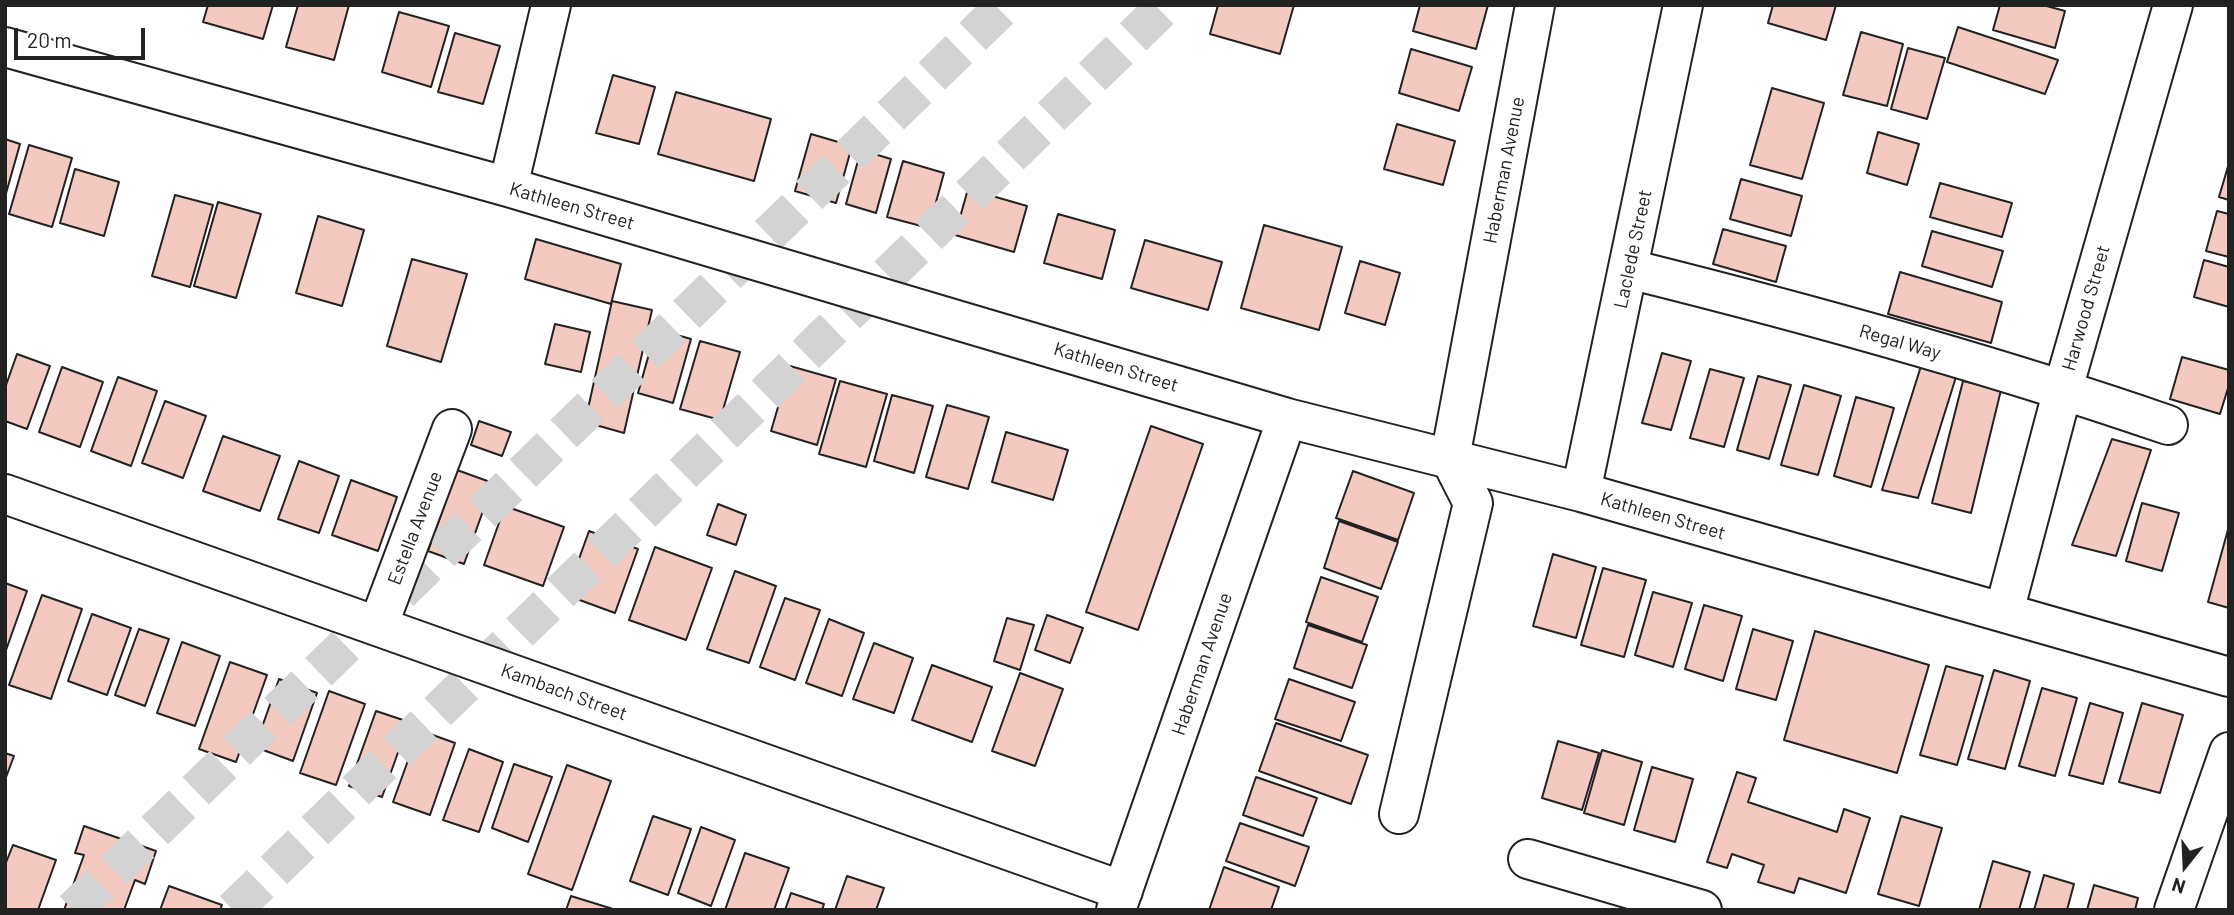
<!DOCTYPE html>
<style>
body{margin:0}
#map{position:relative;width:2234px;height:915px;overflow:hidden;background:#fff;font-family:Barlow,sans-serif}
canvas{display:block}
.frame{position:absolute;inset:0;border:7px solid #222;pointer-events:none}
.north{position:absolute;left:2150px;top:831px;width:70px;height:70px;-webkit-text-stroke:5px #fff;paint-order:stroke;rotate:198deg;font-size:19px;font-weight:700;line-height:28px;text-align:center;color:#222}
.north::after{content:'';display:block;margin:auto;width:24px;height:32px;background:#222;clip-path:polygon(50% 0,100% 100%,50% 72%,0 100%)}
.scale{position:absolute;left:14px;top:28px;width:131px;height:32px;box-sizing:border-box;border:4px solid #222;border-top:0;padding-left:9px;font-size:21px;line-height:24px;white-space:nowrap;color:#222;-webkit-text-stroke:5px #fff;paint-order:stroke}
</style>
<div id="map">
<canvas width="2234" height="915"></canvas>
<div class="frame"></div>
<div class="north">N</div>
<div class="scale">20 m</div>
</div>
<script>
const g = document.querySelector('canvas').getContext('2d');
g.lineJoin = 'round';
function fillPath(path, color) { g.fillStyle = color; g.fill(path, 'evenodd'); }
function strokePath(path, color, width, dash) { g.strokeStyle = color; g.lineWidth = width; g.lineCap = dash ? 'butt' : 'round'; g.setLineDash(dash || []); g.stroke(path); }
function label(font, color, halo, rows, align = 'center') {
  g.font = font + ' Barlow,sans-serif'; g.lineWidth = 5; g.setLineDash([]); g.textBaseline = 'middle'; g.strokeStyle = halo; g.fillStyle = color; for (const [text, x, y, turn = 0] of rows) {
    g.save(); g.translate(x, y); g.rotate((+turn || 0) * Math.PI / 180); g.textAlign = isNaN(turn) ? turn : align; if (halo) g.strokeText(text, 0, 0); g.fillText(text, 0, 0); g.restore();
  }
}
const building = new Path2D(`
 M208,5H273L263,39L203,22Z
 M298,5H349L334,60L286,47Z
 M1218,5H1294L1280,54L1210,34Z
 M1420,5H1488L1476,49L1413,31Z
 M1773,5H1836L1826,40L1768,23Z
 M2000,5H2043L2065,11L2055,48L1993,30Z
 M399,12L449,26L431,87L382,72Z
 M1958,27L2058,60L2045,94L1947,62Z
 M1861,32L1903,44L1887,106L1843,95Z
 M455,33L500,46L483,104L438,92Z
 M1908,48L1945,58L1927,119L1891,109Z
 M1411,49L1472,67L1459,111L1399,93Z
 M613,75L655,87L639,144L596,133Z
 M1772,88L1824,103L1802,179L1750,165Z
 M676,92L771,119L754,181L658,154Z
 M1397,124L1455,141L1443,185L1384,169Z
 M1878,132L1919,144L1907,185L1867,173Z
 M811,134L852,146L836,203L795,191Z
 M5,139L20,144L5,197Z
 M29,145L72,158L52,227L9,214Z
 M861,150L891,159L876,213L846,204Z
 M903,161L944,173L929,228L887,217Z
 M2229,163V200L2219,197Z
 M75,169L119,182L104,236L60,223Z
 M1741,179L1802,196L1791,236L1730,219Z
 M1940,183L2012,203L2002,237L1930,217Z
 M968,189L1027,206L1014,252L955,235Z
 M175,195L213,205L190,287L152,276Z
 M218,202L261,214L236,298L194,286Z
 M2217,211L2229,214V257L2206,251Z
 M1058,214L1115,230L1102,279L1044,263Z
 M318,216L364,230L342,306L296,293Z
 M1264,225L1342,247L1319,330L1241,308Z
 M1723,229L1786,246L1776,282L1713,264Z
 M1932,231L2003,251L1992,287L1922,266Z
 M536,239L621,264L611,304L525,279Z
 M1145,240L1222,262L1208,310L1131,288Z
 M412,259L467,274L441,362L387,346Z
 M2204,260L2229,267V307L2194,297Z
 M1360,261L1400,273L1385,325L1345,313Z
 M1900,272L2002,302L1991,343L1888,314Z
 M612,301L652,310L624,433L585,422Z
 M555,324L590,332L581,372L545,364Z
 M656,329L691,339L673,403L638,393Z
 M700,341L740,352L720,420L680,409Z
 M1662,353L1691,361L1671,430L1642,423Z
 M17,354L50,366L27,429L5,421V388Z
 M2182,357L2229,370V385L2220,414L2170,399Z
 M790,366L836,379L817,445L771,431Z
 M1921,366L1956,377L1918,498L1882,490Z
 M62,367L103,382L80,447L39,432Z
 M1710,369L1744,378L1724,447L1690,438Z
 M1758,376L1791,385L1769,459L1737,450Z
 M118,377L157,391L131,466L91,451Z
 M840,381L887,394L866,467L819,454Z
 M1963,381L2001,390L1971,513L1932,503Z
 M1804,385L1841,396L1818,475L1781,465Z
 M892,395L933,406L914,473L874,461Z
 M1856,397L1894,408L1871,487L1834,476Z
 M165,401L206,416L183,478L142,463Z
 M947,405L989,417L968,489L926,477Z
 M479,421L511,432L502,456L471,445Z
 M1151,426L1203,444L1138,630L1086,612Z
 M1006,432L1068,450L1053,500L992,482Z
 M223,436L280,456L260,511L203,491Z
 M2112,439L2151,450L2116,556L2072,545Z
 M299,461L339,476L319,533L278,519Z
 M457,470L493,483L464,564L428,551Z
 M1353,471L1414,493L1398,540L1336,518Z
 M351,480L397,497L378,551L332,535Z
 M2142,503L2179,513L2162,571L2126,561Z
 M718,504L746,515L736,545L707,535Z
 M505,506L564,527L543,586L484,565Z
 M1339,521L1398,542L1381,589L1324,568Z
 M2229,526V608L2208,602Z
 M589,531L638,549L615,613L566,595Z
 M655,547L712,568L686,640L629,620Z
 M1553,554L1596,567L1576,638L1533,626Z
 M1603,568L1646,580L1624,657L1581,645Z
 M735,571L776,586L749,663L707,649Z
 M1321,577L1378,597L1362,642L1306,622Z
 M5,583L27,591L5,653Z
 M1653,592L1692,603L1673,667L1635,655Z
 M42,595L82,609L51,699L9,685Z
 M785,598L820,610L795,680L760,667Z
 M1704,605L1742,616L1723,681L1685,669Z
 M92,614L131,628L107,695L68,681Z
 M1047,615L1083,628L1070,663L1035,650Z
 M1007,618L1034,625L1020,670L994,661Z
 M829,619L864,633L842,696L806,683Z
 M1308,625L1367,645L1352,688L1294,668Z
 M139,629L169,639L145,706L115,695Z
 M1753,629L1793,641L1776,700L1736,689Z
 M1815,631L1929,665L1897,773L1784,740Z
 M182,642L220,656L195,726L157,713Z
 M874,643L913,658L894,713L853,699Z
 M230,662L267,675L236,762L199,749Z
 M932,665L992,687L972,742L912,720Z
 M1946,666L1983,676L1957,765L1920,755Z
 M1994,670L2030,681L2005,769L1968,759Z
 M1020,673L1063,689L1035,766L992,751Z
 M279,679L317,693L293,761L255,747Z
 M1289,679L1355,702L1341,741L1275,719Z
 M2042,688L2077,698L2055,776L2019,766Z
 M329,691L365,704L336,785L300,773Z
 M2090,703L2123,713L2103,784L2069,775Z
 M2142,703L2183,715L2160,793L2119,782Z
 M376,711L409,722L382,797L349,786Z
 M1276,723L1368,755L1351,804L1259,771Z
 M419,730L455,743L430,815L393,802Z
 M1558,741L1599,753L1582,810L1542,798Z
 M469,749L503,762L479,832L443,820Z
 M1602,750L1642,762L1624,825L1584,813Z
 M5,753L14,756L5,780Z
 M514,764L552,777L528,842L492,828Z
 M567,765L611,781L572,890L528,874Z
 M1652,767L1693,779L1675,842L1634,830Z
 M1737,772L1756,778L1748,802L1837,832L1844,809L1870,818L1846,893L1799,878L1794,893L1758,882L1764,865L1732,854L1727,868L1707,862Z
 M1256,777L1317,798L1303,836L1243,815Z
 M653,816L691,829L668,895L630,881Z
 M1901,816L1942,828L1919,906L1878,894Z
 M1240,823L1309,847L1295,886L1226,861Z
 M84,826L156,851L145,884L135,880L124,910H64L84,855L75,853Z
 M701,827L735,840L711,906L678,893Z
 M13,845L56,860L38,910H5V865Z
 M745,853L789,868L774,910H725Z
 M1993,861L2030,872L2019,910H1979Z
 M1224,867L1279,887L1271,910H1209Z
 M2044,875L2074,884L2067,910H2034Z
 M847,876L884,888L876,910H835Z
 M2094,885L2138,898L2135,910H2087Z
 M169,886L222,905L220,910H160Z
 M791,893L824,904L822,910H785Z
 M571,896L613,909L566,910Z`);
fillPath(building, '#f3c9c0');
strokePath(building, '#222', 2);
strokePath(new Path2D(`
 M73,910L1005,5
 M233,910L1166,5`), '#d3d3d3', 38, [38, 19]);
const minor = new Path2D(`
 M5,47L508,187L1287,418L1581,492L2229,677
 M508,187L551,5
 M1629,269C1810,314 1991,364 2168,425
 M1581,492L1683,5
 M5,494L1123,891
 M2004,612L2063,389L2173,5
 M378,626L452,429
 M1399,814L1473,503L1450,458L1535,5
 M1528,859L1702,910
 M1116,910L1287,418
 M2174,910L2229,752`);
strokePath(minor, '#222', 42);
strokePath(minor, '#fff', 38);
label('19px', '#222', '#fff', [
 ["Haberman Avenue",1504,170,-79],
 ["Kathleen Street",572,206,16],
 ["Laclede Street",1633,249,-78],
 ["Harwood Street",2086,308,-74],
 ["Regal Way",1900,342,16],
 ["Kathleen Street",1116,367,17],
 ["Kathleen Street",1663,516,16],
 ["Estella Avenue",415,528,-69],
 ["Haberman Avenue",1202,664,-71],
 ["Kambach Street",564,692,20]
]);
</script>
